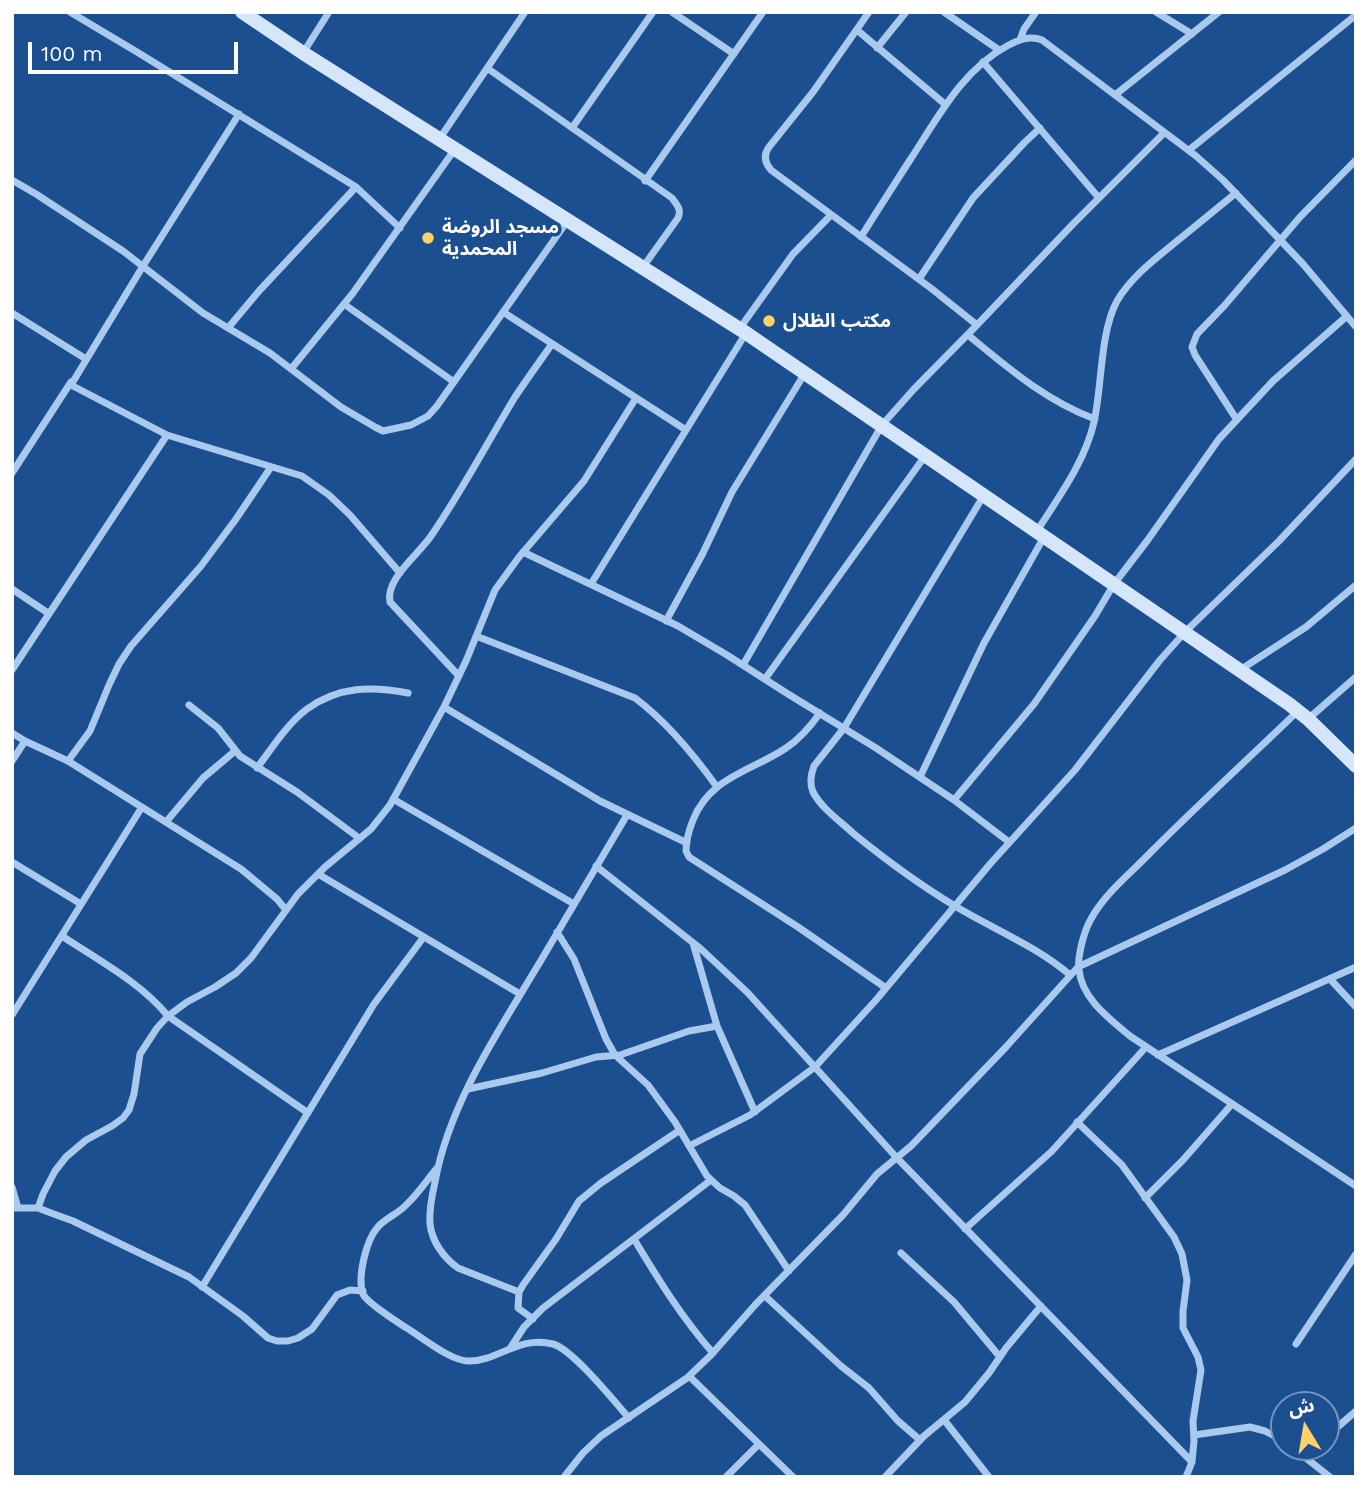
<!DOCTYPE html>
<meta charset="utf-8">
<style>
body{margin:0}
#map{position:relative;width:1368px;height:1489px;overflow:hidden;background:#1b4f8f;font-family:"Work Sans","Noto Sans Arabic",sans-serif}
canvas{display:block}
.frame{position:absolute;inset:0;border:14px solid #fff;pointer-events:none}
.north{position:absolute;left:1270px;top:1391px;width:70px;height:70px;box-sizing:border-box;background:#1b4f8f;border:2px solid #7695bc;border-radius:50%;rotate:349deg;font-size:19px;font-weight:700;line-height:28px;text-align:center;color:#fff}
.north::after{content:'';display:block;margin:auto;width:24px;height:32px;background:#ffd166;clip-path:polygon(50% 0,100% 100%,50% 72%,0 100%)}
.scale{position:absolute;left:28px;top:42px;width:210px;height:32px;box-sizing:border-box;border:4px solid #fff;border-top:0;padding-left:9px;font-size:21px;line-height:24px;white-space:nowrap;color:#fff;-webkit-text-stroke:5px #1b4f8f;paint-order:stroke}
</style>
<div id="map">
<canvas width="1368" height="1489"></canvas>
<div class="frame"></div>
<div class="north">ش</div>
<div class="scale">100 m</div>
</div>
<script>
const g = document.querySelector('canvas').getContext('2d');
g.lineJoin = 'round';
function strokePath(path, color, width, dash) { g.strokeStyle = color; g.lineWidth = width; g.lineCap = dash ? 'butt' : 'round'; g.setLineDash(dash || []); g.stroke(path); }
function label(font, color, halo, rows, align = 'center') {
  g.font = font + ' "Work Sans","Noto Sans Arabic",sans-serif'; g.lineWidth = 7; g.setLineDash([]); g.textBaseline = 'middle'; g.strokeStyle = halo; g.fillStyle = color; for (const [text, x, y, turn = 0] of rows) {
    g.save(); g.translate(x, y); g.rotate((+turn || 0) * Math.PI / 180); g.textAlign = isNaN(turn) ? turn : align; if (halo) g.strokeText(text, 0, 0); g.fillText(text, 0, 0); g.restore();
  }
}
strokePath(new Path2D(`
 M70,12L137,52L356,187L400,228
 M672,12L734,54
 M869,12L813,92L769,147C763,155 765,163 771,170L932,289L977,325
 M944,12L999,50
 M1156,12L1192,34
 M857,30L946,105
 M1020,40L1024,29L1036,12
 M877,48L906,12
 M303,53L329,12
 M983,62L1099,198
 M487,68L672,198C677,205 682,210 678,218L643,267
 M1115,95L1219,12
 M572,128L653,12
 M440,138L525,12
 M1189,150L1356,15
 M12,180L36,194L123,251L203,313L270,353L341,407L375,427L383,431L411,425L428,416L437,406L568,220
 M645,181L763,12
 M861,237C877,211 894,185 910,160C937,119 962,70 1007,46C1018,40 1030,35 1042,40L1196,156L1223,180L1303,264L1356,327
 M919,279L973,198L1024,143L1040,128
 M344,304L454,382
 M503,312L686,430
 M12,313L86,359L85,361
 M228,328L259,291L356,187
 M740,328L793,254L831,215
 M968,335C1007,367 1046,401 1095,419
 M291,369L353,293L455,149
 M1237,420L1195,355L1192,347L1197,334L1224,306L1300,217L1356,160
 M167,435L71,385L143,266L239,114
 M12,473L71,382
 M984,495L844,728L814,766C811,774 809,783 813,792C822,809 840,821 854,834C886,860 920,885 955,906C993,929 1036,946 1070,975
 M1037,531C1058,498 1085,462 1094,422C1102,387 1100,332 1117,301C1131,277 1156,258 1177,241C1197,225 1216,209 1236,193
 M523,552L678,626L727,655L788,694L876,748L954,800L1009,842
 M591,584L746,333
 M12,589L48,613
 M666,621L702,555L732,492L805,373
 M476,636L635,698C667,722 694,755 717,787
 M743,665L882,425L914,389L977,325L1073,224L1164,133
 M12,670L167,435L302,476L329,495L350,515L400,573
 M1240,670L1306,627L1356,585
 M459,676L390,602C385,579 419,554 431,536C462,491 487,443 515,397C527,379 540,361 552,344
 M765,679L925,456
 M189,705L218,728L240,756L297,792L359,838
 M444,707L600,801L687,843
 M1298,711C1249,758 1199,804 1151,852C1131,873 1105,893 1091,919C1084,931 1077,957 1079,970C1082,999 1110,1019 1130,1036L1356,1186
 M820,713C810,727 800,739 786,748C752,771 710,777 693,820C689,830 686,841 686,851L689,857L798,927L886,988
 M1308,719L1356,677
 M12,733L25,741L68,761L241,869L277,899L286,910
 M12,761L25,741
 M68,761L90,731L109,685L119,664L131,646L201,566L236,519L271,467
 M257,768C272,748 287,724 307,709C339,686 372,686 408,693
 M920,777L984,643L1044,537
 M393,799L574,904
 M954,800L1034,704L1095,616L1114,584L1147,541L1219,439L1273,381L1347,316
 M166,822L203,778L235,751
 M12,862L81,904
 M596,866L701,949L748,993L897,1158L1192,1462
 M318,874L520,994
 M557,932L574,959L606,1039L615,1055L648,1085L675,1122L707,1176L720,1188L734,1196L745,1205L789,1271
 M62,936C98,960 140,982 168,1016L308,1113
 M693,943L717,1026L755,1112
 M1330,979L1356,1007
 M12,1015L142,807
 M1158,1055L1356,967
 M468,1089L542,1073L596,1057L620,1055L689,1031L717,1026
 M1077,1122L1122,1165L1174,1237L1182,1254L1187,1280L1183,1311V1328L1198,1357L1201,1370L1193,1421L1194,1441L1192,1462L1186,1477
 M689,1146L750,1115L815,1067L876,1000L990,864L1075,770L1160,660L1185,632L1279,541L1356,459
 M437,1168C427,1180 418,1194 406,1205C398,1214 385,1218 377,1228C366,1241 357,1278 363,1294C367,1303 396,1321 405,1327C422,1337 451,1362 470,1361C498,1361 519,1335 553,1344C572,1349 614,1401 629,1418
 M12,1187L18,1208
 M1145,1198L1183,1160L1232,1104
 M12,1208H38L51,1213L73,1221L189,1277L243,1316L268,1338L277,1341H288L298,1338L312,1329L337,1295L350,1290L363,1291
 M38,1208L43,1194L55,1171L66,1157L86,1140L112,1126L123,1118L129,1110L134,1094L140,1054L157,1028L168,1016L187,1002L215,987L236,973L251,958L298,894L325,867L371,829L390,805L444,707L466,661L495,590L519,557L584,481L636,398
 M965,1229L1052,1151L1146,1047
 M634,1239C658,1279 682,1318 713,1353
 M901,1253L954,1302L1000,1357
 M202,1287L374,1004L423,938
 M519,1292L458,1268C444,1258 432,1242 430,1224C429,1210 432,1195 435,1182C449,1103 500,1029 540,962C569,913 598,864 627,815
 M765,1296L841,1366L869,1388L898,1421L920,1440
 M533,1319L518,1308L519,1292L523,1285L556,1239L579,1201L601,1183L680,1130
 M1296,1344L1356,1254
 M511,1347L524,1327L543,1308L711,1180
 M689,1376L793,1477
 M945,1421L989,1477
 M1194,1435L1250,1427L1265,1431L1284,1441
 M1326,1437L1356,1411
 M1292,1447L1330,1477
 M1302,1455L1314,1447
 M564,1477L583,1453L601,1436L687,1378L711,1355L755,1305L843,1215L877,1174L911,1146L1006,1047L1078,967L1285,870L1323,849L1356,828
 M726,1477L759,1444
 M885,1477L924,1436L965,1402L989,1373L1006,1348L1041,1306`), '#a9c9ee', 7);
strokePath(new Path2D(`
 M242,12L303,53L746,333L1289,704L1308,719L1356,766`), '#d6e6fa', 14);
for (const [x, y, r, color] of [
 [428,238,7,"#ffd166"],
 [769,321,7,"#ffd166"]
]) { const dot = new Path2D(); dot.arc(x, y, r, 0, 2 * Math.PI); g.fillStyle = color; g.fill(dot); strokePath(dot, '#1b4f8f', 2.5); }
label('bold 19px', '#fff', '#1b4f8f', [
 ["مسجد الروضة",442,227],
 ["المحمدية",442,249],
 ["مكتب الظلال",783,321]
], 'left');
</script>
